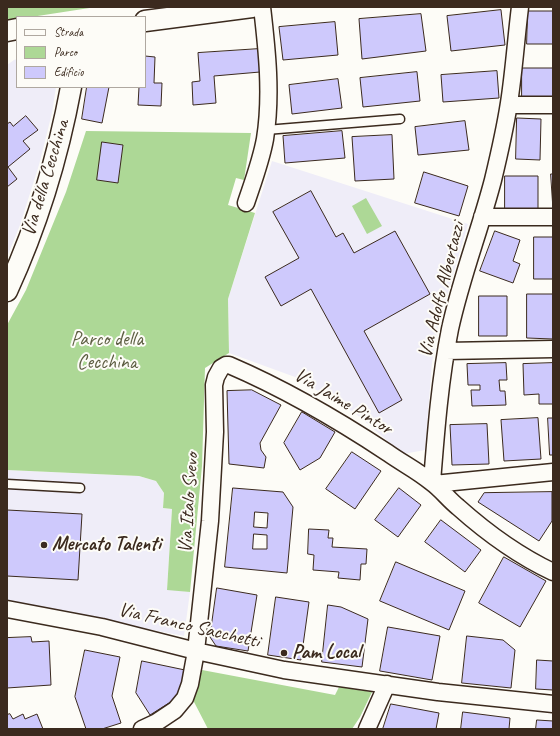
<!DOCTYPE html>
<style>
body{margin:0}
#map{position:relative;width:560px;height:736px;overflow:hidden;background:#fdfcf7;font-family:Caveat,sans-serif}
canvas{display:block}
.frame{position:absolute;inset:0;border:8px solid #3b2a1e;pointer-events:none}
.legend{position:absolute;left:16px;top:16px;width:130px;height:72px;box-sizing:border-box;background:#fdfcf7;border:1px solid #afa8a0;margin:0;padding:5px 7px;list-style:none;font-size:12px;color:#3b2a1e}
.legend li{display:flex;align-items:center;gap:8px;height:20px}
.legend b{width:20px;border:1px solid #afa8a0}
</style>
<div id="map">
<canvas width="560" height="736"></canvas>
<div class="frame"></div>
<ul class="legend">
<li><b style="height:5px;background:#fdfcf7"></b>Strada</li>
<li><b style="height:11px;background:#add896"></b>Parco</li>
<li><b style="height:11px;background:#cec9fc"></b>Edificio</li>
</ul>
</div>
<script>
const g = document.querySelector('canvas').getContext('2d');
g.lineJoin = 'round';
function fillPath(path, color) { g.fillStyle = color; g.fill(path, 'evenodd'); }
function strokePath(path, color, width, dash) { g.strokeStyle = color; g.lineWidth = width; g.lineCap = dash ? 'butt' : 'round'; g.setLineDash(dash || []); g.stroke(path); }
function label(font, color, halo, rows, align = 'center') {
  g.font = font + ' Caveat,sans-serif'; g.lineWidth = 4; g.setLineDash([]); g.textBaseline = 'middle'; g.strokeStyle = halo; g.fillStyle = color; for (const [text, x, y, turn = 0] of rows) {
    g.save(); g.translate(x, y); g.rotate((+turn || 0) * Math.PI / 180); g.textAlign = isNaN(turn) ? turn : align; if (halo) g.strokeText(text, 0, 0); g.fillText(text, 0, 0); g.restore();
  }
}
fillPath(new Path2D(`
 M17,59V87H56L52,113L39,165L20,225L7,257V65L14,60Z
 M272,161L468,224L438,326L432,363L425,450L403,454L356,414L295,377L229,353L228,299Z
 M7,470L139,476L156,481L164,493L163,508L172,509L167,589L190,592L184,636L116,623L73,612L7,601Z`), '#efedf8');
fillPath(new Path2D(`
 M7,7H96L31,17H17V19L7,20Z
 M86,131L251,133L244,180L236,178L228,205L255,213L228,299L229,353L205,368L202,466L190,592L167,590L172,509L163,508L164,493L156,481L139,476L7,470V325L26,290L66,192Z
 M366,198L382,226L367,234L352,206Z
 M202,670L335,695L339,687L372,692L360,717L352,729H208L193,700Z`), '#add896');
const building = new Path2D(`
 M501,10L505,45L451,51L447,16Z
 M528,11H553V44H527Z
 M421,14L426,51L362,59L359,19Z
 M335,22L338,55L283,60L279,27Z
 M259,49L260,72L214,76L216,103L193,105L192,82L200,81L198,53Z
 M145,56L155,57L154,83H162L161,106L138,105L139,87H145Z
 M522,68H553V97H522Z
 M497,71L499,98L443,102L441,75Z
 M417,72L420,101L363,107L360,78Z
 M338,79L342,108L292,114L289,85Z
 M87,87H109L102,123L82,119Z
 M26,116L38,130L23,141L30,149L8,167L17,179L7,187V124L10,122L13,126Z
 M517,118L541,119L540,160L516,159Z
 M465,121L469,150L418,155L415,127Z
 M342,131L345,158L285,163L283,136Z
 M392,135L394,179L355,181L352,137Z
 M102,142L123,145L118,183L97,180Z
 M424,172L468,186L459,216L415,203Z
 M551,174H553V209Z
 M505,176H538V209L505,210Z
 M311,191L336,237L343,233L354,253L395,231L430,294L364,331L402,400L379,413L311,289L281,306L265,277L299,258L273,212Z
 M495,231L520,240L513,261L520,264L513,283L480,271Z
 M534,237H553V279H534Z
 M527,294H553V339L527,338Z
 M479,296H507V336H479Z
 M506,363L507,380H499L500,391H505L506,405L472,406L471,390H480V385H468L467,364Z
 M553,363V404H539V394L524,395L523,364Z
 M252,390L281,405L260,443L261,450L266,457L264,468L229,464L227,391Z
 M302,412L335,432L320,458L300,470L284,443Z
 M538,418L541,459L504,461L501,420Z
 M548,418H553V455H550Z
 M487,424L489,464L452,465L450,425Z
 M352,452L381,471L355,509L326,489Z
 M233,488L283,492L293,507L287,573L225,567ZM255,512L268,513L267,528L254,527ZM254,534L267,535V549H253Z
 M399,488L421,505L398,537L375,520Z
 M552,492V521L539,541L478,502L484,493Z
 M7,510L82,514L78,580L7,576Z
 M441,520L481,550L465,572L425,542Z
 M309,529L329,530L328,538H333L332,547L367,549L366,564H361L360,580L338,578L339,572L313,570L314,555L308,554Z
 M504,557L546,581L520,627L479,603Z
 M396,562L465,591L449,630L380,601Z
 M217,588L257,595L248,651L216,646L210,637Z
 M276,597L309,602L301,660L268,655Z
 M328,605L341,607L368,619L362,667L322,662Z
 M388,627L440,636L432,680L380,671Z
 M467,636L503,640L515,650L511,688L462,683Z
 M31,637L32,642L49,641L51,685L7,688V638Z
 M85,650L120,657L112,696L121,723L102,729H86L75,697Z
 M537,660L553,661V690L536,689Z
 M142,661L185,670L180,696L150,715L136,693Z
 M391,704L439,713L436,729H383Z
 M463,712L510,718L509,729H461Z
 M10,714L13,719L23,714L25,719L37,714L43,729H7V715Z
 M537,720L553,721V729H536Z`);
fillPath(building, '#cec9fc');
strokePath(building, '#3b2a1e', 1);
const service = new Path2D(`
 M266,130L400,119
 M7,484L80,488`);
const minor = new Path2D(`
 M509,105H553
 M246,203C253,182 261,161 265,139C272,95 267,50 262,7
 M482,217H553
 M446,351L553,349
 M432,482C436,431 440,379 450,329C461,278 480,230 493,180C499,155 505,129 509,103C514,71 516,39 520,7
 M434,484L553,472
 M7,609L102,627L196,651L284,670L438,692L553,704
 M142,729L157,722L175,710L185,698L190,684L196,651L210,521L215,432L214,385L216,377L221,368L226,365H229C285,389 338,420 388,453C402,463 418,471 431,482C441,489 448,499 458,507C486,532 519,556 553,572
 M367,729L387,684`);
const tertiary = new Path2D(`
 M145,21L252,7
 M7,31L17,29
 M7,291C37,226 58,157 71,87`);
strokePath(service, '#3b2a1e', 11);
strokePath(minor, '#3b2a1e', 19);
strokePath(tertiary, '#3b2a1e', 23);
strokePath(service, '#fdfcf7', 8);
strokePath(minor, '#fdfcf7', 16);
strokePath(tertiary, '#fdfcf7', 20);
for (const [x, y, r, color] of [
 [44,545,4,"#3b2a1e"],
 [284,653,4,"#3b2a1e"]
]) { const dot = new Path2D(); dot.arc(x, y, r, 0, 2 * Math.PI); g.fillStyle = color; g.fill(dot); strokePath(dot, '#fdfcf7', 1.5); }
label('20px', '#3b2a1e', '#fdfcf7', [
 ["Via della Cecchina",46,178,-73],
 ["Via Adolfo Albertazzi",442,290,-76],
 ["Via Jaime Pintor",343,402,31],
 ["Via Italo Svevo",189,503,-86],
 ["Via Franco Sacchetti",189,626,13]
]);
label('20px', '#5d5e42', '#fdfcf7', [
 ["Parco della",107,340],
 ["Cecchina",107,363]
]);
label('bold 20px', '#3b2a1e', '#fdfcf7', [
 ["Mercato Talenti",52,545],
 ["Pam Local",292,653]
], 'left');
</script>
